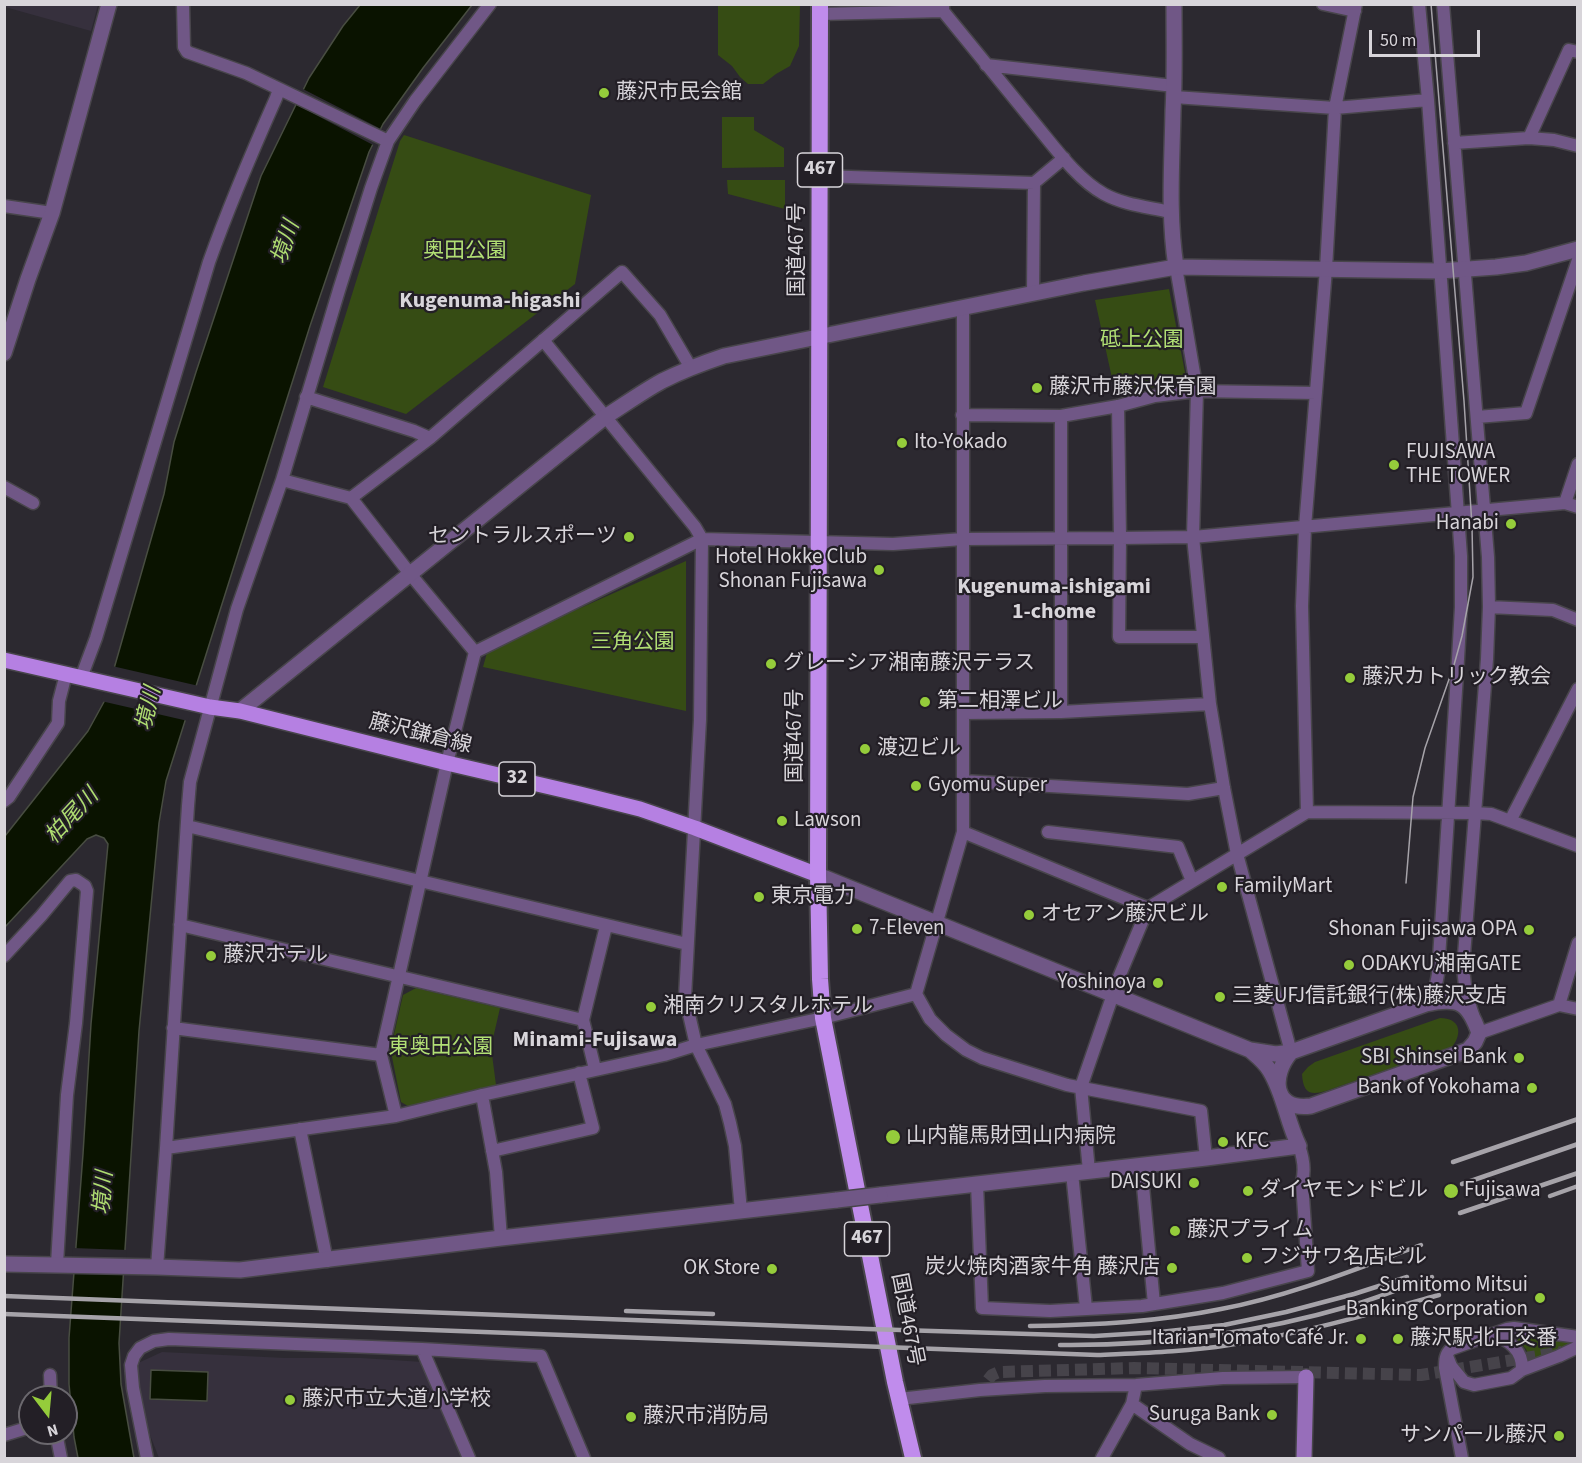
<!DOCTYPE html>
<meta charset="utf-8">
<style>
body{margin:0}
#map{position:relative;width:1582px;height:1463px;overflow:hidden;background:#2c2930;font-family:"Source Sans 3",sans-serif}
canvas{display:block}
.frame{position:absolute;inset:0;border:6px solid #d8d5da;pointer-events:none}
.north{position:absolute;left:18px;top:1385px;width:60px;height:60px;box-sizing:border-box;background:#231f26;border:2px solid #6b686e;border-radius:50%;rotate:164deg;font-size:16px;font-weight:700;line-height:24px;text-align:center;color:#d8d5da}
.north::after{content:'';display:block;margin:auto;width:21px;height:27px;background:#95cc3b;clip-path:polygon(50% 0,100% 100%,50% 72%,0 100%)}
.scale{position:absolute;left:1369px;top:30px;width:111px;height:27px;box-sizing:border-box;border:3px solid #d8d5da;border-top:0;padding-left:8px;font-size:18px;line-height:21px;white-space:nowrap;color:#d8d5da;-webkit-text-stroke:4px #231f26;paint-order:stroke}
</style>
<div id="map">
<canvas width="1582" height="1463"></canvas>
<div class="frame"></div>
<div class="north">N</div>
<div class="scale">50 m</div>
</div>
<script>
const g = document.querySelector('canvas').getContext('2d');
g.lineJoin = 'round';
function fillPath(path, color) { g.fillStyle = color; g.fill(path, 'evenodd'); }
function strokePath(path, color, width, dash) { g.strokeStyle = color; g.lineWidth = width; g.lineCap = dash ? 'butt' : 'round'; g.setLineDash(dash || []); g.stroke(path); }
function label(font, color, halo, rows, align = 'center') {
  g.font = font + ' "Source Sans 3","Noto Sans JP",sans-serif'; g.lineWidth = 4.5; g.setLineDash([]); g.textBaseline = 'middle'; g.strokeStyle = halo; g.fillStyle = color; for (const [text, x, y, turn = 0] of rows) {
    g.save(); g.translate(x, y); g.rotate((+turn || 0) * Math.PI / 180); g.textAlign = isNaN(turn) ? turn : align; if (halo) g.strokeText(text, 0, 0); g.fillText(text, 0, 0); g.restore();
  }
}
fillPath(new Path2D(`
 M4,5L5,4L98,5L91,31L5,7Z
 M162,1352L285,1358H361L423,1362L463,1458H159L145,1422L136,1364Z`), '#36303d');
fillPath(new Path2D(`
 M718,5H800L799,46L790,66L776,74L763,84H748L740,77L732,66L718,55Z
 M722,117H754V130L784,148V167L722,168Z
 M404,135L591,195L575,284L406,414L323,387L400,141Z
 M727,180H785V209L728,194Z
 M1169,289L1187,383L1115,392L1095,300Z
 M686,561V711L483,667L488,649Z
 M416,988L500,1008L491,1047L496,1085L408,1106L401,1102L392,1057V1043L403,995Z
 M1440,1018C1460,1018 1463,1033 1452,1047L1326,1091C1309,1096 1303,1092 1302,1074L1308,1067L1315,1062Z
 M1520,1337L1568,1342L1570,1346L1568,1348L1530,1360L1526,1349L1517,1340Z`), '#364c14');
const water = new Path2D(`
 M360,5H472L423,68L383,124L369,152L310,326L166,781L159,823L139,1031L119,1343L121,1384L134,1458H78L74,1437L69,1384V1338L83,1154L91,1024L108,844L104,838L96,835L87,839L5,927V836L88,731L105,700L164,494L174,442L196,372L261,176L309,78L343,26Z
 M151,1370L208,1372L207,1401L150,1399Z`);
fillPath(water, '#0a1300');
strokePath(water, '#484d41', 1.5);
fillPath(new Path2D(`
 M301,88L383,130L375,146L293,103Z
 M112,666L199,686L188,721L101,701Z
 M73,1248L127,1250L126,1275L71,1273Z`), '#2c2930');
strokePath(new Path2D(`
 M988,1380L992,1375L999,1372L1134,1368L1421,1375L1562,1352`), '#46434a', 12, [12, 6]);
const minor = new Path2D(`
 M183,4L184,47L187,52L246,73L388,141
 M943,4V11C974,49 1005,87 1036,125C1055,148 1078,180 1104,194C1124,205 1149,207 1170,212
 M1323,4L1355,11
 M1419,4L1428,100L1461,556V607L1458,659L1438,974C1436,986 1434,995 1426,1004
 M1443,4L1488,557L1489,607L1487,659L1463,968L1466,994L1473,1015
 M820,14L943,11
 M986,65L1174,86
 M1174,97L1335,108L1428,100
 M1529,138L1569,50L1578,52
 M1454,143L1529,138L1554,140L1578,146
 M820,176L1034,183L1064,158
 M4,206L52,213
 M1176,267L1197,391L1193,537L1210,704L1224,788L1237,854L1291,1052
 M1033,294L1034,183
 M963,308V832L916,994L930,1019L946,1035L966,1050L982,1058L1067,1085L1201,1111L1206,1158
 M543,340L695,527L702,539L700,720L685,997L696,1045L725,1104L730,1123L735,1146L741,1211
 M306,397L414,431L430,438
 M1118,406L1120,538L1119,637H1203
 M962,415L1061,416L1118,406L1155,396L1197,391L1316,393
 M1477,417L1526,413L1578,260
 M282,480L351,498L411,575L475,652L447,763L381,1055L396,1116
 M4,487L33,503
 M351,498L430,438L622,272L660,315L691,368
 M1565,503L1578,464
 M1489,607L1553,610L1578,620
 M475,652L702,539L893,544L963,539L1120,538L1193,537L1565,503L1578,507
 M81,678L96,638L209,262C229,206 252,152 276,98L279,89
 M1061,712V416
 M963,713L1061,712L1210,704
 M963,781L1188,794L1224,788
 M4,801L9,797L58,723L59,701L66,674
 M1307,812L1302,606L1305,527L1326,269L1335,108L1356,4
 M1510,821L1578,689
 M187,826L687,944
 M963,832L1148,908
 M1048,832L1178,847L1192,881
 M180,925L583,1020
 M4,956L41,916L70,881L76,880L85,886L87,891L76,1023L67,1095L57,1264
 M1559,1005L1578,943
 M173,1028L381,1055
 M1479,1033L1559,1005L1578,1009
 M595,1069L583,1020L606,926
 M482,1095L496,1172L501,1238
 M300,1129L327,1261
 M166,1148L396,1116L482,1095L664,1055L696,1045L823,1018L916,994
 M492,1151L593,1128L579,1073
 M1141,1165L1154,1304
 M1089,1171L1081,1087L1119,977L1148,908L1307,812L1475,813L1491,814L1578,846
 M1072,1173L1086,1308
 M977,1184L982,1308L1050,1311L1142,1306L1223,1293L1308,1271L1302,1182C1305,1171 1303,1157 1299,1146
 M157,1267L166,1148L188,806L190,782L237,609L282,480L339,290L371,188L388,141L415,101L490,4
 M1492,1334C1509,1340 1523,1350 1522,1370
 M422,1349L469,1458
 M1447,1356L1451,1366L1460,1377L1464,1382L1474,1385L1511,1378L1522,1370L1559,1356L1578,1347
 M50,1375L51,1397
 M899,1399L980,1390L1045,1386L1136,1385L1223,1378L1306,1377
 M1132,1404L1190,1444L1219,1458
 M56,1433L61,1458
 M4,1435L30,1427
 M147,1458L133,1388L131,1365L134,1356L140,1348L154,1341L169,1339L422,1349L541,1356L584,1458
 M1102,1458L1132,1404L1136,1385
 M1462,1458L1445,1368C1445,1361 1445,1354 1451,1349L1507,1329L1514,1328L1578,1337`);
const tertiary = new Path2D(`
 M1174,4C1174,40 1175,75 1173,111C1172,164 1168,214 1176,267
 M4,353L28,279L52,213L109,4
 M240,711L605,417C624,405 642,392 662,381C682,371 703,363 724,356L1084,283L1176,267L1440,271L1496,267L1526,263L1578,249
 M818,875L1250,1050L1276,1054L1291,1052L1426,1004C1459,997 1468,1002 1479,1033L1475,1042L1468,1050L1311,1106C1272,1111 1271,1075 1291,1052
 M880,1195L1206,1158L1299,1146C1287,1122 1284,1094 1270,1071C1265,1062 1257,1056 1250,1050
 M4,1264L157,1267L240,1270L501,1238L837,1200`);
const secondary = new Path2D(`
 M1304,1458L1306,1377`);
const primary = new Path2D(`
 M4,660L210,707L240,711L447,763L580,794L640,809L695,828L818,875`);
const trunk = new Path2D(`
 M820,4L818,875L820,979L823,1018L895,1382L913,1458`);
strokePath(minor, '#48454b', 15);
strokePath(tertiary, '#48454b', 18);
strokePath(secondary, '#48454b', 18);
strokePath(primary, '#48454b', 18);
strokePath(trunk, '#48454b', 20);
strokePath(minor, '#705786', 12);
strokePath(tertiary, '#705786', 15);
strokePath(secondary, '#976eba', 15);
strokePath(primary, '#b580e2', 15);
strokePath(trunk, '#c08cec', 16);
strokePath(new Path2D(`
 M1406,883L1413,797L1425,748L1454,665L1462,636L1473,577L1472,526L1464,401L1431,4`), '#a6a3a9', 1.5);
strokePath(new Path2D(`
 M1453,1162L1578,1119
 M1462,1184L1578,1144
 M1550,1196L1578,1186
 M1460,1213L1578,1173
 M4,1296L868,1329L1094,1336L1160,1332L1224,1325L1286,1312L1354,1294L1407,1277
 M626,1311L713,1314
 M4,1314L1097,1355C1141,1353 1185,1352 1229,1345C1300,1334 1370,1314 1439,1295
 M1030,1326C1095,1325 1158,1322 1221,1309C1290,1296 1356,1269 1421,1245
 M1060,1345C1160,1346 1254,1334 1350,1306C1377,1298 1405,1287 1432,1277`), '#a6a3a9', 4.5);
const tertiaryBridge = new Path2D(`
 M837,1200L880,1195`);
strokePath(tertiaryBridge, '#48454b', 18, []);
strokePath(tertiaryBridge, '#705786', 15);
for (const [x, y, r, color] of [
 [604,93,6,"#95cc3b"],
 [1037,388,6,"#95cc3b"],
 [902,443,6,"#95cc3b"],
 [1394,465,6,"#95cc3b"],
 [1511,524,6,"#95cc3b"],
 [629,537,6,"#95cc3b"],
 [879,570,6,"#95cc3b"],
 [771,664,6,"#95cc3b"],
 [1350,678,6,"#95cc3b"],
 [925,702,6,"#95cc3b"],
 [865,749,6,"#95cc3b"],
 [916,786,6,"#95cc3b"],
 [782,821,6,"#95cc3b"],
 [1222,887,6,"#95cc3b"],
 [759,897,6,"#95cc3b"],
 [1029,915,6,"#95cc3b"],
 [857,929,6,"#95cc3b"],
 [1529,930,6,"#95cc3b"],
 [211,956,6,"#95cc3b"],
 [1349,965,6,"#95cc3b"],
 [1158,983,6,"#95cc3b"],
 [1220,997,6,"#95cc3b"],
 [651,1007,6,"#95cc3b"],
 [1519,1058,6,"#95cc3b"],
 [1532,1088,6,"#95cc3b"],
 [893,1137,8,"#95cc3b"],
 [1223,1142,6,"#95cc3b"],
 [1194,1183,6,"#95cc3b"],
 [1248,1191,6,"#95cc3b"],
 [1451,1191,8,"#95cc3b"],
 [1175,1231,6,"#95cc3b"],
 [1247,1258,6,"#95cc3b"],
 [1172,1268,6,"#95cc3b"],
 [772,1269,6,"#95cc3b"],
 [1540,1298,6,"#95cc3b"],
 [1361,1339,6,"#95cc3b"],
 [1398,1339,6,"#95cc3b"],
 [290,1400,6,"#95cc3b"],
 [1272,1415,6,"#95cc3b"],
 [631,1417,6,"#95cc3b"],
 [1559,1436,6,"#95cc3b"]
]) { const dot = new Path2D(); dot.arc(x, y, r, 0, 2 * Math.PI); g.fillStyle = color; g.fill(dot); strokePath(dot, '#231f26', 2); }
for (const [x, y, w] of [
 [820,170,45],
 [517,779,36],
 [867,1239,45]
]) { const box = new Path2D(); box.roundRect(x - w / 2, y - 17, w, 34, 4.5); g.fillStyle = '#231f26'; g.fill(box); strokePath(box, '#d8d5da', 1.5); }
label('bold 20px', '#d8d5da', null, [
 ["467",820,170],
 ["32",517,779],
 ["467",867,1239]
]);
label('21px', '#d8d5da', '#231f26', [
 ["藤沢市民会館",616,93],
 ["藤沢市藤沢保育園",1049,388],
 ["Ito-Yokado",914,443],
 ["FUJISAWA",1406,453],
 ["THE TOWER",1406,477],
 ["Hanabi",1499,524,"right"],
 ["セントラルスポーツ",617,537,"right"],
 ["Hotel Hokke Club",867,558,"right"],
 ["Shonan Fujisawa",867,582,"right"],
 ["グレーシア湘南藤沢テラス",783,664],
 ["藤沢カトリック教会",1362,678],
 ["第二相澤ビル",937,702],
 ["渡辺ビル",877,749],
 ["Gyomu Super",928,786],
 ["Lawson",794,821],
 ["FamilyMart",1234,887],
 ["東京電力",771,897],
 ["オセアン藤沢ビル",1041,915],
 ["7-Eleven",869,929],
 ["Shonan Fujisawa OPA",1517,930,"right"],
 ["藤沢ホテル",223,956],
 ["ODAKYU湘南GATE",1361,965],
 ["Yoshinoya",1146,983,"right"],
 ["三菱UFJ信託銀行(株)藤沢支店",1232,997],
 ["湘南クリスタルホテル",663,1007],
 ["SBI Shinsei Bank",1507,1058,"right"],
 ["Bank of Yokohama",1520,1088,"right"],
 ["山内龍馬財団山内病院",906,1137],
 ["KFC",1235,1142],
 ["DAISUKI",1182,1183,"right"],
 ["ダイヤモンドビル",1260,1191],
 ["Fujisawa",1464,1191],
 ["藤沢プライム",1187,1231],
 ["フジサワ名店ビル",1259,1258],
 ["炭火焼肉酒家牛角 藤沢店",1160,1268,"right"],
 ["OK Store",760,1269,"right"],
 ["Sumitomo Mitsui",1528,1286,"right"],
 ["Banking Corporation",1528,1310,"right"],
 ["Itarian Tomato Café Jr.",1349,1339,"right"],
 ["藤沢駅北口交番",1410,1339],
 ["藤沢市立大道小学校",302,1400],
 ["Suruga Bank",1260,1415,"right"],
 ["藤沢市消防局",643,1417],
 ["サンパール藤沢",1547,1436,"right"]
], 'left');
label('21px', '#d8d5da', '#231f26', [
 ["国道467号",798,250,-90],
 ["藤沢鎌倉線",420,735,14],
 ["国道467号",796,736,-90],
 ["国道467号",906,1320,79]
]);
label('21px', '#b1df74', '#231f26', [
 ["奥田公園",465,252],
 ["砥上公園",1142,341],
 ["三角公園",633,643],
 ["東奥田公園",441,1048]
]);
label('italic 22px', '#aedc71', '#231f26', [
 ["境川",287,243,-71],
 ["境川",150,709,-77],
 ["柏尾川",73,817,-47],
 ["境川",105,1193,-85]
]);
label('bold 22px', '#d8d5da', '#231f26', [
 ["Kugenuma-higashi",490,302],
 ["Kugenuma-ishigami",1054,588],
 ["1-chome",1054,613],
 ["Minami-Fujisawa",595,1041]
]);
</script>
